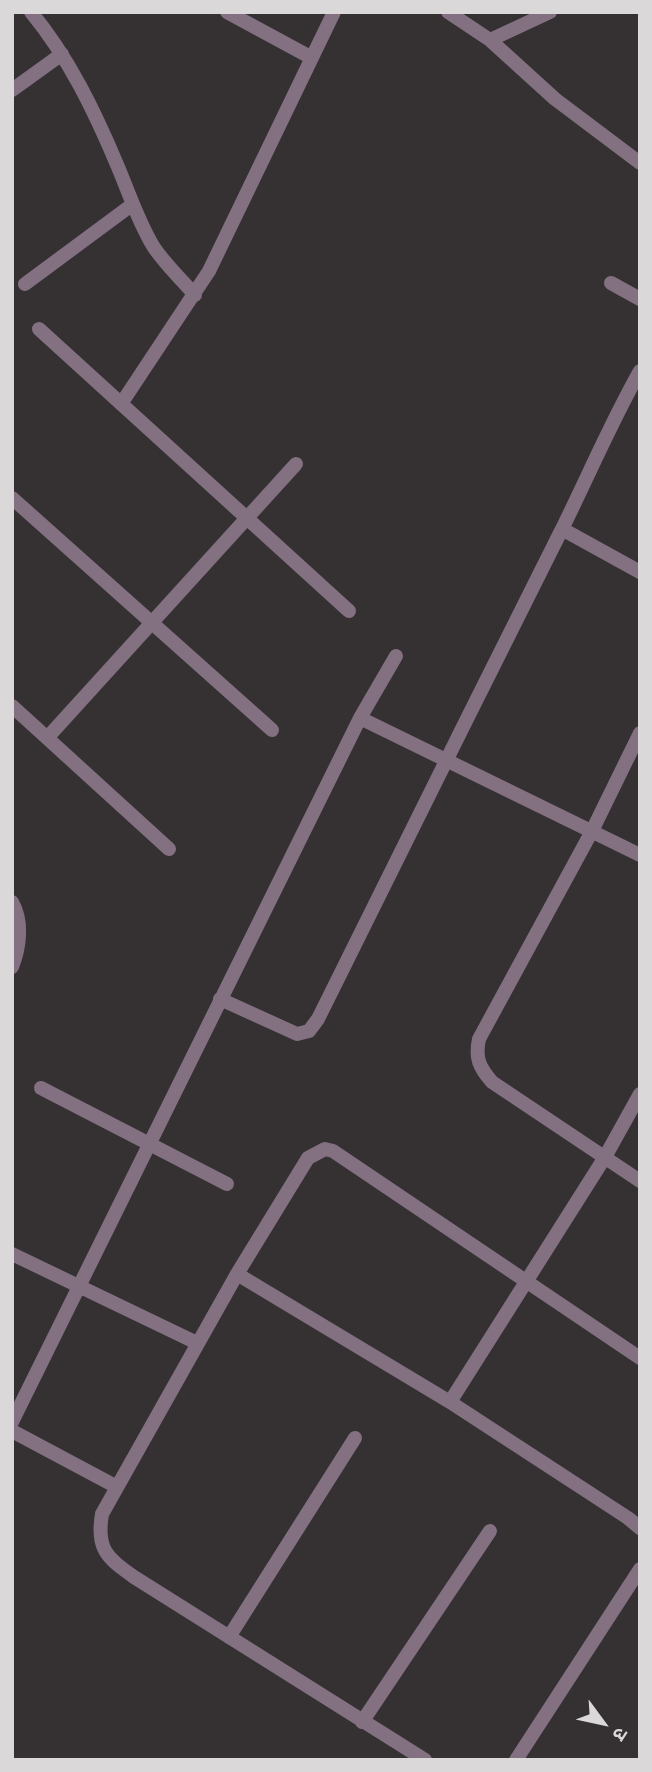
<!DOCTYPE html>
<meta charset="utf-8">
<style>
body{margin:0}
#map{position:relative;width:652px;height:1772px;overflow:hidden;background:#353133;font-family:"DejaVu Sans","Noto Sans Devanagari",sans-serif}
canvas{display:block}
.frame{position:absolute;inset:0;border:14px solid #dad8d9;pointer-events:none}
.north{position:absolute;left:568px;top:1688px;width:70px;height:70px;-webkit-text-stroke:5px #353133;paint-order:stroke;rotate:123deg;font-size:19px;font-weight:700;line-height:28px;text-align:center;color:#dad8d9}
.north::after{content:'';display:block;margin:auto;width:24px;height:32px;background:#dad8d9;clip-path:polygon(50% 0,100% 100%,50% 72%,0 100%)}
</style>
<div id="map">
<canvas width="652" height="1772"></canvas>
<div class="frame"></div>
<div class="north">उ</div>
</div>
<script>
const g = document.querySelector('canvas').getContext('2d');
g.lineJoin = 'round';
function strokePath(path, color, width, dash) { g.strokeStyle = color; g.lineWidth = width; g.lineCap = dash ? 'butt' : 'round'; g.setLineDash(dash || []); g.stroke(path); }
strokePath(new Path2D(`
 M31,12C69,58 95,112 118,167C129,193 138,221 153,246C164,263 181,279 195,295
 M227,12L312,58
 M448,12L490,40L555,99L640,163
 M490,40L550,12
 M12,90L62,54
 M611,283L640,299
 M25,284L133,204
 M39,329L349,611
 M121,404L209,271L334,12
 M12,498L272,730
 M562,529L640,572
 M12,706L169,849
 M360,718L640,855
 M640,733L592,831L479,1039C475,1058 479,1067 492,1082L640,1181
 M47,738L296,464
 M12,902C23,921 20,947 12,967
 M220,999L297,1034L309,1031L318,1019C398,856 479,695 560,533C587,479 610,424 640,371
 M41,1088L227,1184
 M12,1254L197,1343
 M237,1274L308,1158L325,1149L333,1151L640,1358
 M450,1402L605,1157L640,1094
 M12,1422L360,718L396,656
 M12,1431L117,1487
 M229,1637L355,1438
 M362,1722L490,1531
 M425,1760L134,1577C107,1558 96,1549 102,1514L237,1274L450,1402L628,1518L640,1528
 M516,1760L640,1569`), '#837182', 14);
</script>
